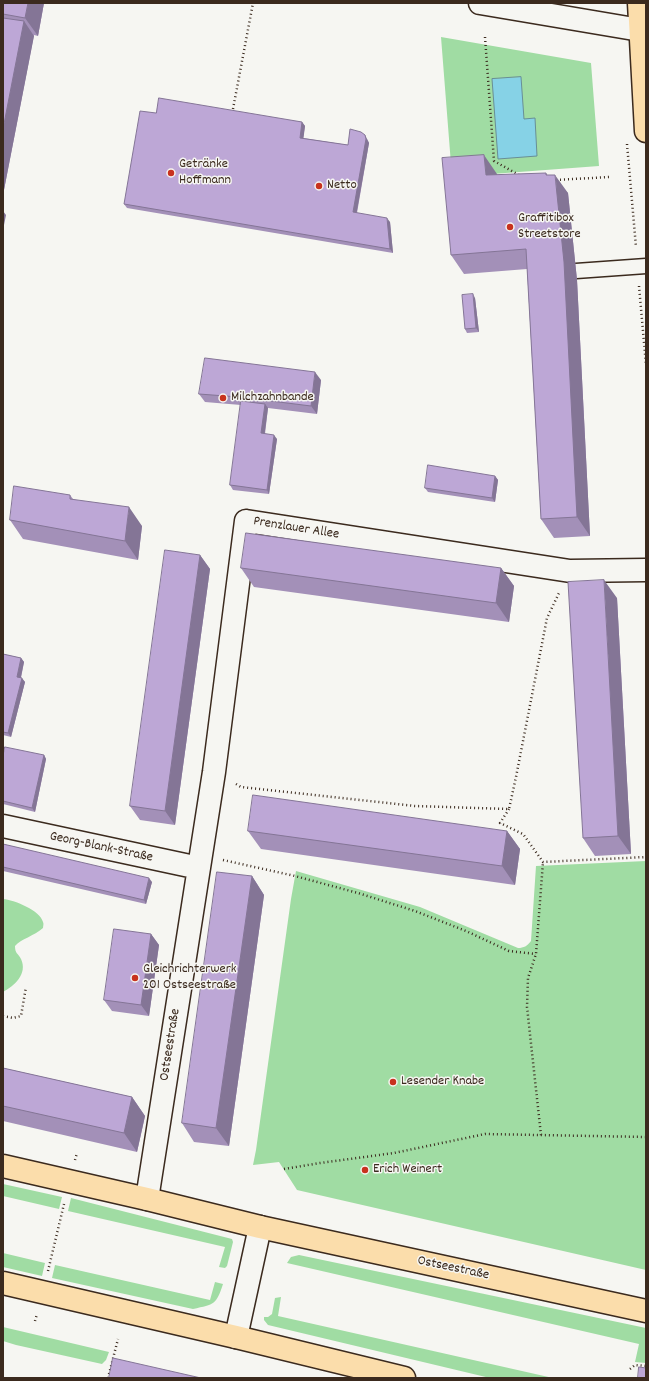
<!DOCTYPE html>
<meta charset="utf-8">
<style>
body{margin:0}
#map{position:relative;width:649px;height:1381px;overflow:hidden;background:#f6f6f2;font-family:Dekko,sans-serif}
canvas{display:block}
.frame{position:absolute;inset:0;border:4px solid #3b2a1e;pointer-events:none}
</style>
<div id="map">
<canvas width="649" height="1381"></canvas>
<div class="frame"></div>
</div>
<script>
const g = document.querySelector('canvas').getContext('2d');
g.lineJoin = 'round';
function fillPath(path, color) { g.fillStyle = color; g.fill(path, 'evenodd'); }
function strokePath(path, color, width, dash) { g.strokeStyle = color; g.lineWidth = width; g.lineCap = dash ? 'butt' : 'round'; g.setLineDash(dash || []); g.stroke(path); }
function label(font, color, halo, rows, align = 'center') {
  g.font = font + ' Dekko,sans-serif'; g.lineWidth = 3; g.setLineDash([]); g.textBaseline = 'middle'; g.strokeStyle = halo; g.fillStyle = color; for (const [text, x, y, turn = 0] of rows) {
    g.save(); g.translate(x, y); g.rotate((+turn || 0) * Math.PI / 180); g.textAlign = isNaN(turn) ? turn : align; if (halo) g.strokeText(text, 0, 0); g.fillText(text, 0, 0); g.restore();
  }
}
fillPath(new Path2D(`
 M441,37L591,63L599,166L452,177Z
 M646,861V1270L297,1190L279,1162L253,1165L256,1150L291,899L296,871L420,907L518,948C524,948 527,946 531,941L536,866Z
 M3,899C14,900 40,910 43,922C44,924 43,926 43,928C34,936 21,939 15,946C15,954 18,953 21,959C28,974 14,986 3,992Z
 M3,1184L62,1197L59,1209L3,1196Z
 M71,1198L232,1239L233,1242L227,1266L225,1268L219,1267L225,1247L68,1211Z
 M3,1253L45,1263L42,1276L3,1267Z
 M299,1255L646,1328V1363L635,1362L639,1344L287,1263L291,1257Z
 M55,1265L210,1300L215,1282L223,1284C216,1305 215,1304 193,1309L52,1278Z
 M281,1297L278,1316L553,1378H490L268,1325L264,1320V1317H268L272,1314L275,1298Z
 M3,1327L109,1352L106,1360L102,1364L16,1345L3,1341Z`), '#a0dca3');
const water = new Path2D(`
 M521,77L524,119L535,118L537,156L498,159L492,79Z`);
fillPath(water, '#86d2e6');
strokePath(water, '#688f96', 1);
const service = new Path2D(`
 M576,271L646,266`);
const minor = new Path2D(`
 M480,3L646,31
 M3,826L199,868
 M147,1199L214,772L246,521L570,571L646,570
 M236,1337L260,1227`);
const primary = new Path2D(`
 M639,3L646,131
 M3,1166L147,1199L260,1227L646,1311
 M3,1283L236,1337L404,1378`);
strokePath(service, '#3b2a1e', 17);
strokePath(minor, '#3b2a1e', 25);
strokePath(primary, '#3b2a1e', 25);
strokePath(new Path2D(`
 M485,37L494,161L519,175
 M233,109L253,3
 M627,144L636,247
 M556,180L609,177
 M639,286L646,365
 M236,784L241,787L415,806L509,809L516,777L547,618L559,593
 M509,809L500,823L523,834L543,862L646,857
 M223,860L295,876L358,893L415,911L466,931L509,951L536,954
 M3,1016L13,1018L21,1016L26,987
 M541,1135L527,1007L528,978L536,954L543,862
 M75,1160L77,1153
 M284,1169L320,1163L394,1153L485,1134L646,1137
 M48,1271L64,1204
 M35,1321L37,1314
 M630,1369L635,1365L646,1366
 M108,1378L118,1339`), '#3b2a1e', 2.5, [1, 3]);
strokePath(service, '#f6f6f2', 14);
strokePath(minor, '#f6f6f2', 22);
strokePath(primary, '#fbddab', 22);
fillPath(new Path2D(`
 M3,3H44L38,36L34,35L3,195Z
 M156,113L302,122L305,126L303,138L348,145L367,139L369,143L357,213L390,222L393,253L127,208L124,204Z
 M497,174V175H547L568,193L577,280L590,536L554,538L541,519L527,269L464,274L451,255Z
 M475,298L479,332L467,333L465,329Z
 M321,380L317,414L268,408L265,434L277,439L269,494L233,490L230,485L241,405L205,402L199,394Z
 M495,476L498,480L495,502L428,492L425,488Z
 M70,495L73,499L142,526L138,560L23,539L10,520Z
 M200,555L210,569L175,825L140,820L130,806Z
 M241,568H501L514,586L509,622L254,587Z
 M617,598L631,854L595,856L583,838Z
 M3,654L21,658L24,662L21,678L25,682L11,737L3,735Z
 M44,755L46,759L35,812L3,804V756Z
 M248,831H507L520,849L515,885L261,849Z
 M3,844L152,882L146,904L3,871Z
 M252,876L264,895L229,1146L194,1142L182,1123Z
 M151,934L159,945L149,1016L112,1011L104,1000Z
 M3,1068L132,1097L145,1116L137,1152L3,1121Z`), '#a390b8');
fillPath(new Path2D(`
 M28,3H44L38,36L25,18Z
 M24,21L34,36L3,195V129Z
 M302,122L305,126L303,142L300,138Z
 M365,135L369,143L356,216L353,212Z
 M484,155L497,174L499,193L486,175Z
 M546,173L557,189L555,175L568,193L577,280L590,536L577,517Z
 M3,211L6,215L3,230Z
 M387,218L390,222L393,253L390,249Z
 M473,294L475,298L479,332L476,328Z
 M315,372L321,380L317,414L311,406Z
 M265,404L268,408L264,438L261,433Z
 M274,435L277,439L269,494L267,490Z
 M495,476L498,480L495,502L492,498Z
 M129,507L142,526L138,560L125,541Z
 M200,555L210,569L175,825L165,811Z
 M501,568L514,586L509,622L496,603Z
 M604,580L617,598L631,854L618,836Z
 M21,658L24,662L20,681L17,677Z
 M22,678L25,682L11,737L8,733Z
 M44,755L46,759L35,812L32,808Z
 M507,831L520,849L515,885L502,866Z
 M252,876L264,895L229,1146L216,1128Z
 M149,878L152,882L146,904L144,900Z
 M151,934L159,945L149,1016L141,1005Z
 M132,1097L145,1116L137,1152L124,1133Z`), '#847596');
const building = new Path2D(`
 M3,3H28L25,18L3,14Z
 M3,18L24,21L3,129Z
 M159,98L302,122L300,138L348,145L350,129L361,132L365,135L366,139L353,212L387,218L390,249L124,204L140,111L156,113Z
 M484,155L486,175L546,173V175H555L564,262L577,517L541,519L526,249L451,255L442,158Z
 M473,294L476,328L465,329L462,295Z
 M205,358L315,372L311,406L239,397L199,394Z
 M241,401L265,404L261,433L274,435L267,490L230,485Z
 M428,465L495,476L492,498L425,488Z
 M14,486L70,495V499L129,507L125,541L10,520Z
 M246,533L501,568L496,603L241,568Z
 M165,550L200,555L165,811L130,806Z
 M604,580L618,836L583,838L568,582Z
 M3,654L21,658L17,677L22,678L8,733L3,732Z
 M5,747L44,755L32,808L3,801V756Z
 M253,795L507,831L502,866L248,831Z
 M3,844L149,878L144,900L3,867Z
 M217,872L252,876L216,1128L182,1123Z
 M114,929L151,934L141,1005L104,1000Z
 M3,1068L132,1097L124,1133L3,1106Z
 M113,1358L201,1378H109Z
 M639,1367L646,1368V1378H638Z`);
fillPath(building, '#bda7d6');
strokePath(building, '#847596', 1);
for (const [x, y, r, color] of [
 [171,173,4,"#c8321e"],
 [319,186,4,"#c8321e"],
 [510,227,4,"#c8321e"],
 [223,398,4,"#c8321e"],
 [135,978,4,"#c8321e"],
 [393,1082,4,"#c8321e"],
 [365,1170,4,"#c8321e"]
]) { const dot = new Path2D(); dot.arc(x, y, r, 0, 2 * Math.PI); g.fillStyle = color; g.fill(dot); strokePath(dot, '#f6f6f2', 1.5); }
label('14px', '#3b2a1e', '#f6f6f2', [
 ["Getränke",179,165],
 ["Hoffmann",179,181],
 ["Netto",327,186],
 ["Graffitibox",518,219],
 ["Streetstore",518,235],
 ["Milchzahnbande",231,398],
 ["Gleichrichterwerk",143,970],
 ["201 Ostseestraße",143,986],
 ["Lesender Knabe",401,1082],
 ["Erich Weinert",373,1170]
], 'left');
label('14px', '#3b2a1e', '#f6f6f2', [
 ["Prenzlauer Allee",296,529,9],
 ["Georg-Blank-Straße",101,848,12],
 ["Ostseestraße",171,1045,-81],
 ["Ostseestraße",453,1269,12]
]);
</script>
